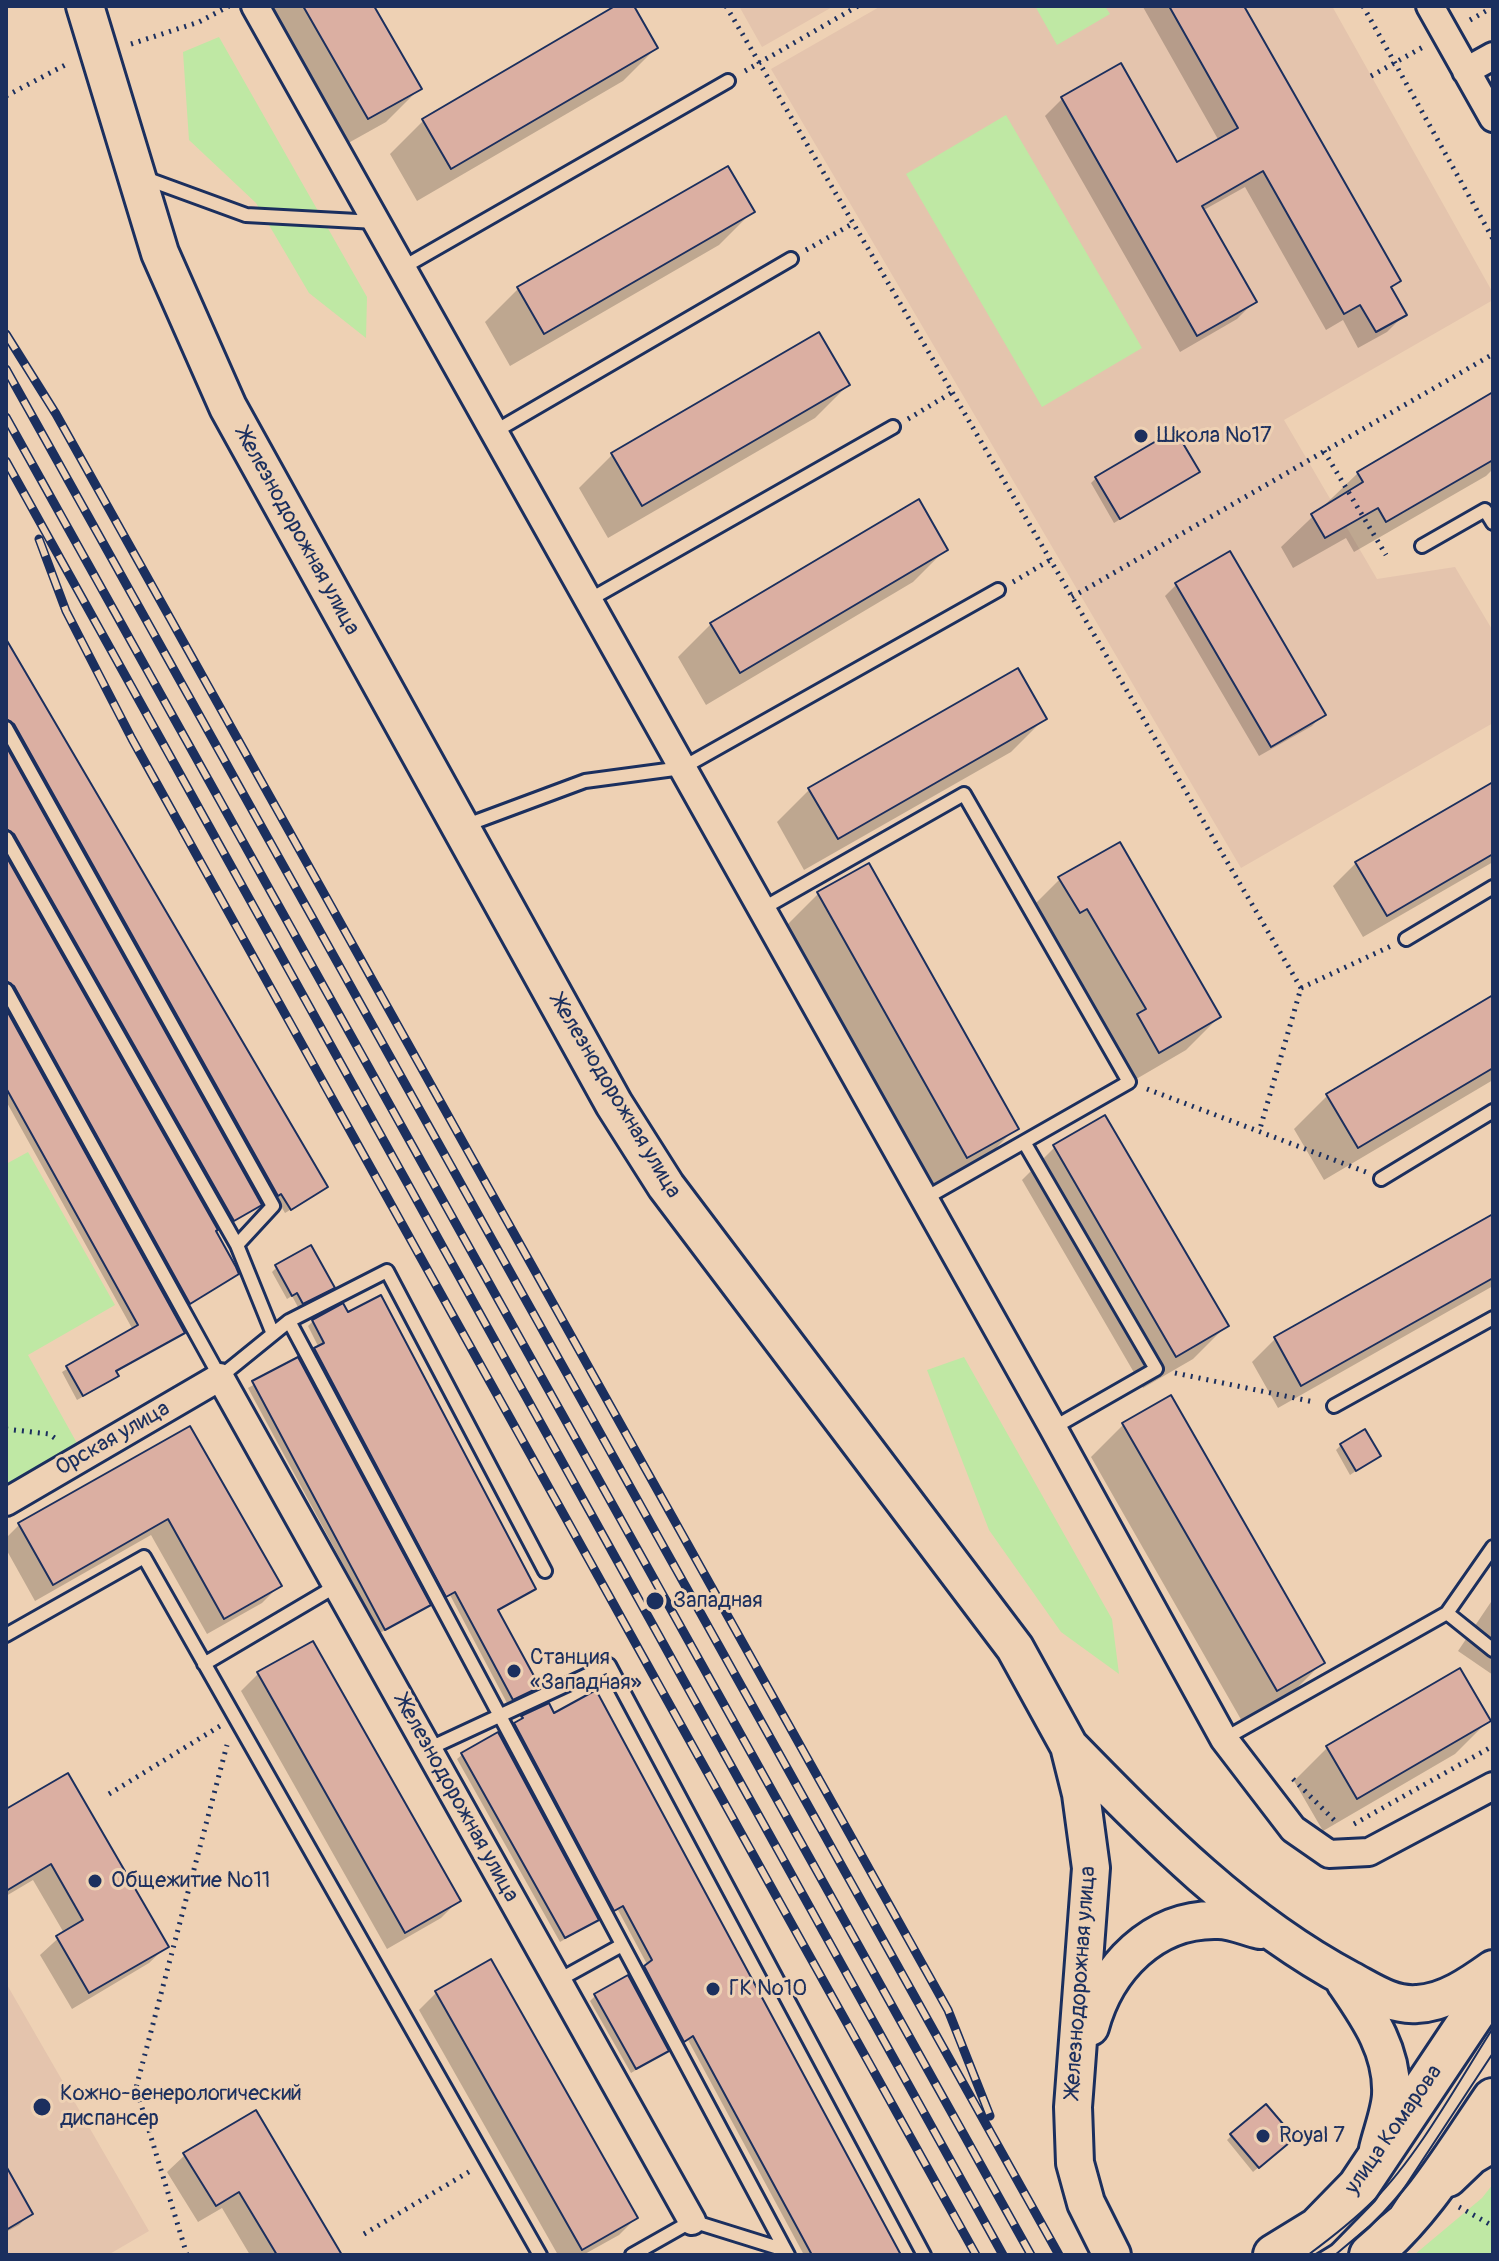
<!DOCTYPE html>
<meta charset="utf-8">
<style>
body{margin:0}
#map{position:relative;width:1499px;height:2261px;overflow:hidden;background:#eed1b4;font-family:Pangolin,sans-serif}
canvas{display:block}
.frame{position:absolute;inset:0;border:8px solid #1b2f5e;pointer-events:none}
</style>
<div id="map">
<canvas width="1499" height="2261"></canvas>
<div class="frame"></div>
</div>
<script>
const g = document.querySelector('canvas').getContext('2d');
g.lineJoin = 'round';
function fillPath(path, color) { g.fillStyle = color; g.fill(path, 'evenodd'); }
function strokePath(path, color, width, dash) { g.strokeStyle = color; g.lineWidth = width; g.lineCap = dash ? 'butt' : 'round'; g.setLineDash(dash || []); g.stroke(path); }
function label(font, color, halo, rows, align = 'center') {
  g.font = font + ' Pangolin,sans-serif'; g.lineWidth = 6; g.setLineDash([]); g.textBaseline = 'middle'; g.strokeStyle = halo; g.fillStyle = color; for (const [text, x, y, turn = 0] of rows) {
    g.save(); g.translate(x, y); g.rotate((+turn || 0) * Math.PI / 180); g.textAlign = isNaN(turn) ? turn : align; if (halo) g.strokeText(text, 0, 0); g.fillText(text, 0, 0); g.restore();
  }
}
fillPath(new Path2D(`
 M739,6H834L762,47Z
 M881,6H1332L1493,293V300L1284,420L1377,579L1455,567L1493,631V723L1241,868L771,69Z
 M6,1983L149,2231L108,2255H6Z`), '#e4c4ad');
fillPath(new Path2D(`
 M1035,6H1105L1110,14L1057,45Z
 M219,37L367,297L366,338L309,293L256,203L189,140L183,52Z
 M1006,115L1142,348L1042,407L906,174Z
 M28,1152L115,1305L28,1355L78,1445L6,1486V1164Z
 M964,1357L1112,1619L1119,1674L1061,1632L989,1530L927,1370Z
 M1493,2184V2255H1414L1482,2198Z`), '#bfe8a4');
fillPath(new Path2D(`
 M252,6H372L419,89L386,122L334,151Z
 M619,6H631L656,48L623,81L417,201L390,154L423,121Z
 M1242,6L1398,281L1390,289L1405,314L1387,332L1358,348L1343,320L1326,330L1245,187L1202,211L1254,302L1237,319L1180,352L1045,116L1062,99L1176,165L1219,141L1143,7Z
 M727,168L752,212L719,245L510,366L485,322L518,289Z
 M819,335L848,385L815,418L608,538L579,488L612,455Z
 M1493,404V469L1486,476L1354,552L1346,538L1293,568L1281,547L1358,473Z
 M1198,472L1114,523L1091,483L1096,478Z
 M946,549L913,582L706,705L678,657L711,624Z
 M1176,585L1323,714L1312,726L1259,756L1165,596Z
 M6,643L320,1192L285,1213L276,1197L272,1199L6,727Z
 M1044,719L1011,752L804,870L777,822L810,789Z
 M6,751L259,1204L228,1225L6,837Z
 M1493,784V862L1363,937L1333,886L1356,863Z
 M6,860L214,1232L231,1278L184,1308L6,989Z
 M1060,879L1219,1017L1186,1050L1126,1085L1027,912Z
 M818,894L1016,1128L983,1161L933,1189L785,927Z
 M1493,998V1080L1324,1180L1294,1129L1327,1096Z
 M6,1013L183,1332L115,1373L116,1375L111,1381L77,1400L62,1372L133,1330L6,1101Z
 M1055,1147L1226,1326L1193,1359L1143,1388L1022,1180Z
 M1493,1216V1286L1278,1408L1252,1362L1275,1339Z
 M277,1267L332,1287L298,1307L292,1296L287,1299L272,1272Z
 M313,1321L534,1589L496,1611L538,1687L533,1692L507,1703L450,1595L441,1600L310,1355L319,1348L308,1326Z
 M297,1360L428,1605L380,1633L248,1388Z
 M1124,1424L1322,1663L1289,1696L1243,1723L1091,1457Z
 M189,1428L279,1586L262,1603L207,1634L151,1535L35,1601L6,1549V1538L19,1525Z
 M1341,1445L1378,1456L1350,1475L1336,1450Z
 M1493,1599V1675L1458,1651Z
 M312,1643L458,1901L441,1918L387,1949L241,1691L258,1674Z
 M523,1717L891,2255H804L688,2040L679,2045L640,1972L648,1966L618,1910L609,1914L510,1730Z
 M1488,1721L1455,1754L1323,1831L1294,1781L1327,1748Z
 M463,1754L596,1919L591,1924L560,1942L457,1759Z
 M6,1811L167,1946L149,1963L72,2009L40,1955L64,1933L33,1880L6,1896Z
 M491,1962L636,2218L619,2235L583,2255H558L419,2010L436,1993Z
 M595,1996L661,2055L631,2073L590,2001Z
 M1232,2135L1287,2143L1253,2172L1227,2140Z
 M185,2155L340,2255H250L222,2208L198,2222L167,2172Z
 M6,2193L30,2214L19,2225L6,2232Z`), '#0003');
const building = new Path2D(`
 M303,6H374L422,89L368,119Z
 M615,6H634L658,48L451,169L422,119Z
 M1169,6H1244L1401,281L1391,287L1407,315L1376,332L1360,305L1344,314L1263,171L1202,206L1257,302L1197,336L1061,97L1121,63L1177,162L1238,128Z
 M728,166L755,212L544,334L517,287Z
 M819,332L850,385L642,506L611,453Z
 M1493,392V460L1386,522L1378,508L1325,538L1311,514L1363,482L1357,472Z
 M1175,430L1200,472L1120,519L1095,477Z
 M919,499L948,550L740,673L710,623Z
 M1230,551L1326,715L1271,747L1175,583Z
 M6,639L328,1187L291,1210L281,1194L278,1196L14,724L6,719Z
 M1018,668L1047,719L838,839L808,788Z
 M6,746L262,1205L234,1221L14,834L6,829Z
 M1493,782V854L1387,916L1355,862Z
 M1120,842L1221,1017L1159,1053L1137,1014L1146,1009L1087,909L1080,913L1058,877Z
 M6,856L218,1230L216,1231L236,1267L239,1274L190,1304L14,986L6,981Z
 M869,863L1019,1129L967,1158L817,892Z
 M1493,995V1068L1358,1148L1326,1094Z
 M6,1009L185,1333L116,1371L119,1376L83,1396L66,1366L138,1325L6,1088Z
 M1105,1115L1229,1326L1176,1357L1053,1145Z
 M1493,1214V1278L1301,1386L1274,1337Z
 M311,1245L335,1288L303,1304L297,1293L292,1296L275,1265Z
 M381,1295L536,1589L498,1610L540,1687L513,1700L455,1592L446,1597L314,1348L324,1343L312,1320L343,1303L348,1312Z
 M298,1357L431,1605L385,1630L252,1381Z
 M1171,1395L1325,1663L1277,1691L1122,1423Z
 M190,1426L282,1586L224,1619L168,1519L53,1585L18,1523Z
 M1365,1429L1381,1456L1356,1471L1340,1444Z
 M313,1641L461,1901L405,1933L257,1672Z
 M1460,1668L1491,1721L1357,1799L1326,1746Z
 M596,1690L901,2255H812L693,2036L684,2042L644,1966L652,1960L623,1906L614,1911L514,1723L523,1718L521,1716L549,1703L554,1713Z
 M498,1732L599,1920L565,1938L461,1753Z
 M68,1773L169,1947L89,1993L56,1936L83,1920L51,1864L6,1891V1809Z
 M491,1959L638,2218L582,2250L435,1991Z
 M628,1975L669,2051L636,2069L594,1994Z
 M1266,2104L1295,2138L1259,2168L1230,2134Z
 M256,2110L342,2255H277L239,2192L216,2206L183,2153Z
 M6,2166L33,2214L6,2230Z`);
fillPath(building, '#dbafa2');
strokePath(building, '#1b2f5e', 2);
const lane = new Path2D(`
 M142,177L246,215L376,222
 M402,268L728,81
 M494,432L791,259
 M1422,546L1485,510L1493,523
 M589,600L893,427
 M6,728L273,1206L237,1245
 M464,826L585,781L682,768L998,590
 M6,838L237,1245L273,1334
 M762,909L964,794L1129,1082L924,1199
 M1406,939L1493,887
 M6,990L220,1377L289,1321L788,2255
 M1024,1142L1156,1369L1053,1428
 M1381,1179L1493,1111
 M289,1321L387,1271L545,1571
 M1334,1406L1493,1318
 M1447,1613L1493,1650
 M6,1635L144,1557L540,2255
 M204,1664L336,1586
 M1224,1739L1447,1613L1493,1547
 M428,1749L609,1665L924,2255
 M557,1981L622,1945
 M632,2255L692,2221L785,2250`);
const street = new Path2D(`
 M255,6L1053,1428L1224,1739L1293,1829L1329,1854L1369,1852L1493,1786
 M1430,6L1493,118
 M1466,71L1493,56
 M6,1502L220,1377L692,2221`);
const secondary = new Path2D(`
 M85,6L160,253L228,407L614,1104L666,1186L1015,1648L1069,1746L1081,1794L1091,1868L1073,2107L1075,2163L1086,2203L1112,2255
 M1071,1748C1156,1835 1241,1922 1350,1980C1371,1991 1392,2006 1417,2004C1445,2003 1472,1984 1493,1969
 M1345,1982C1369,2017 1393,2051 1391,2095C1390,2112 1382,2132 1378,2149
 M1090,2027C1106,1968 1153,1918 1218,1920C1232,1920 1247,1927 1260,1930
 M1448,2178L1471,2156L1493,2143`);
const primary = new Path2D(`
 M1274,2255L1318,2228L1358,2187L1493,1985
 M1370,2255C1422,2212 1456,2153 1493,2099`);
strokePath(lane, '#1b2f5e', 18);
strokePath(street, '#1b2f5e', 32);
strokePath(secondary, '#1b2f5e', 42);
strokePath(primary, '#1b2f5e', 46);
strokePath(new Path2D(`
 M726,6L1301,988L1259,1132
 M1363,6L1493,239
 M1470,20L1493,7
 M131,44L199,22L229,6
 M745,71L858,6
 M1371,76L1423,47
 M6,96L69,63
 M806,250L852,224
 M908,419L951,393
 M1324,451L1386,555
 M1013,582L1050,560
 M1072,597L1493,354
 M1301,988L1391,946
 M1147,1089L1366,1172
 M1175,1373L1314,1402
 M6,1429L49,1434L59,1441
 M1293,1779L1337,1823
 M109,1794L220,1726
 M1354,1824L1493,1746
 M1459,2207L1493,2226
 M364,2234L472,2170
 M187,2255L136,2088L227,1745`), '#1b2f5e', 5, [2, 6]);
strokePath(lane, '#eed1b4', 12);
strokePath(street, '#eed1b4', 26);
strokePath(secondary, '#eed1b4', 36);
strokePath(primary, '#eed1b4', 40);
strokePath(new Path2D(`
 M1308,2255C1331,2238 1354,2220 1374,2200C1418,2156 1459,2081 1493,2028
 M1335,2255L1391,2208L1493,2053`), '#1b2f5e', 2);
const rail = new Path2D(`
 M6,334L56,414L948,2010L990,2116
 M6,369L1059,2255
 M6,417L1031,2255
 M6,461L1003,2255
 M39,539L66,611L132,739L976,2255`);
strokePath(rail, '#1b2f5e', 9);
strokePath(rail, '#eed1b4', 6, [18]);
for (const [x, y, r, color] of [
 [1141,436,8,"#1b2f5e"],
 [655,1601,10,"#1b2f5e"],
 [514,1671,8,"#1b2f5e"],
 [95,1881,8,"#1b2f5e"],
 [713,1989,8,"#1b2f5e"],
 [42,2107,10,"#1b2f5e"],
 [1263,2136,8,"#1b2f5e"]
]) { const dot = new Path2D(); dot.arc(x, y, r, 0, 2 * Math.PI); g.fillStyle = color; g.fill(dot); strokePath(dot, '#eed1b4', 3); }
label('22px', '#1b2f5e', '#eed1b4', [
 ["Школа №17",1157,436],
 ["Западная",673,1601],
 ["Станция",530,1658],
 ["«Западная»",530,1683],
 ["Общежитие №11",111,1881],
 ["ГК №10",729,1989],
 ["Кожно-венерологический",60,2094],
 ["диспансер",60,2119],
 ["Royal 7",1279,2136]
], 'left');
label('22px', '#1b2f5e', '#eed1b4', [
 ["Железнодорожная улица",297,532,61],
 ["Железнодорожная улица",615,1097,59],
 ["Орская улица",113,1439,-30],
 ["Железнодорожная улица",456,1799,61],
 ["Железнодорожная улица",1081,1982,-86],
 ["улица Комарова",1394,2130,-55]
]);
</script>
